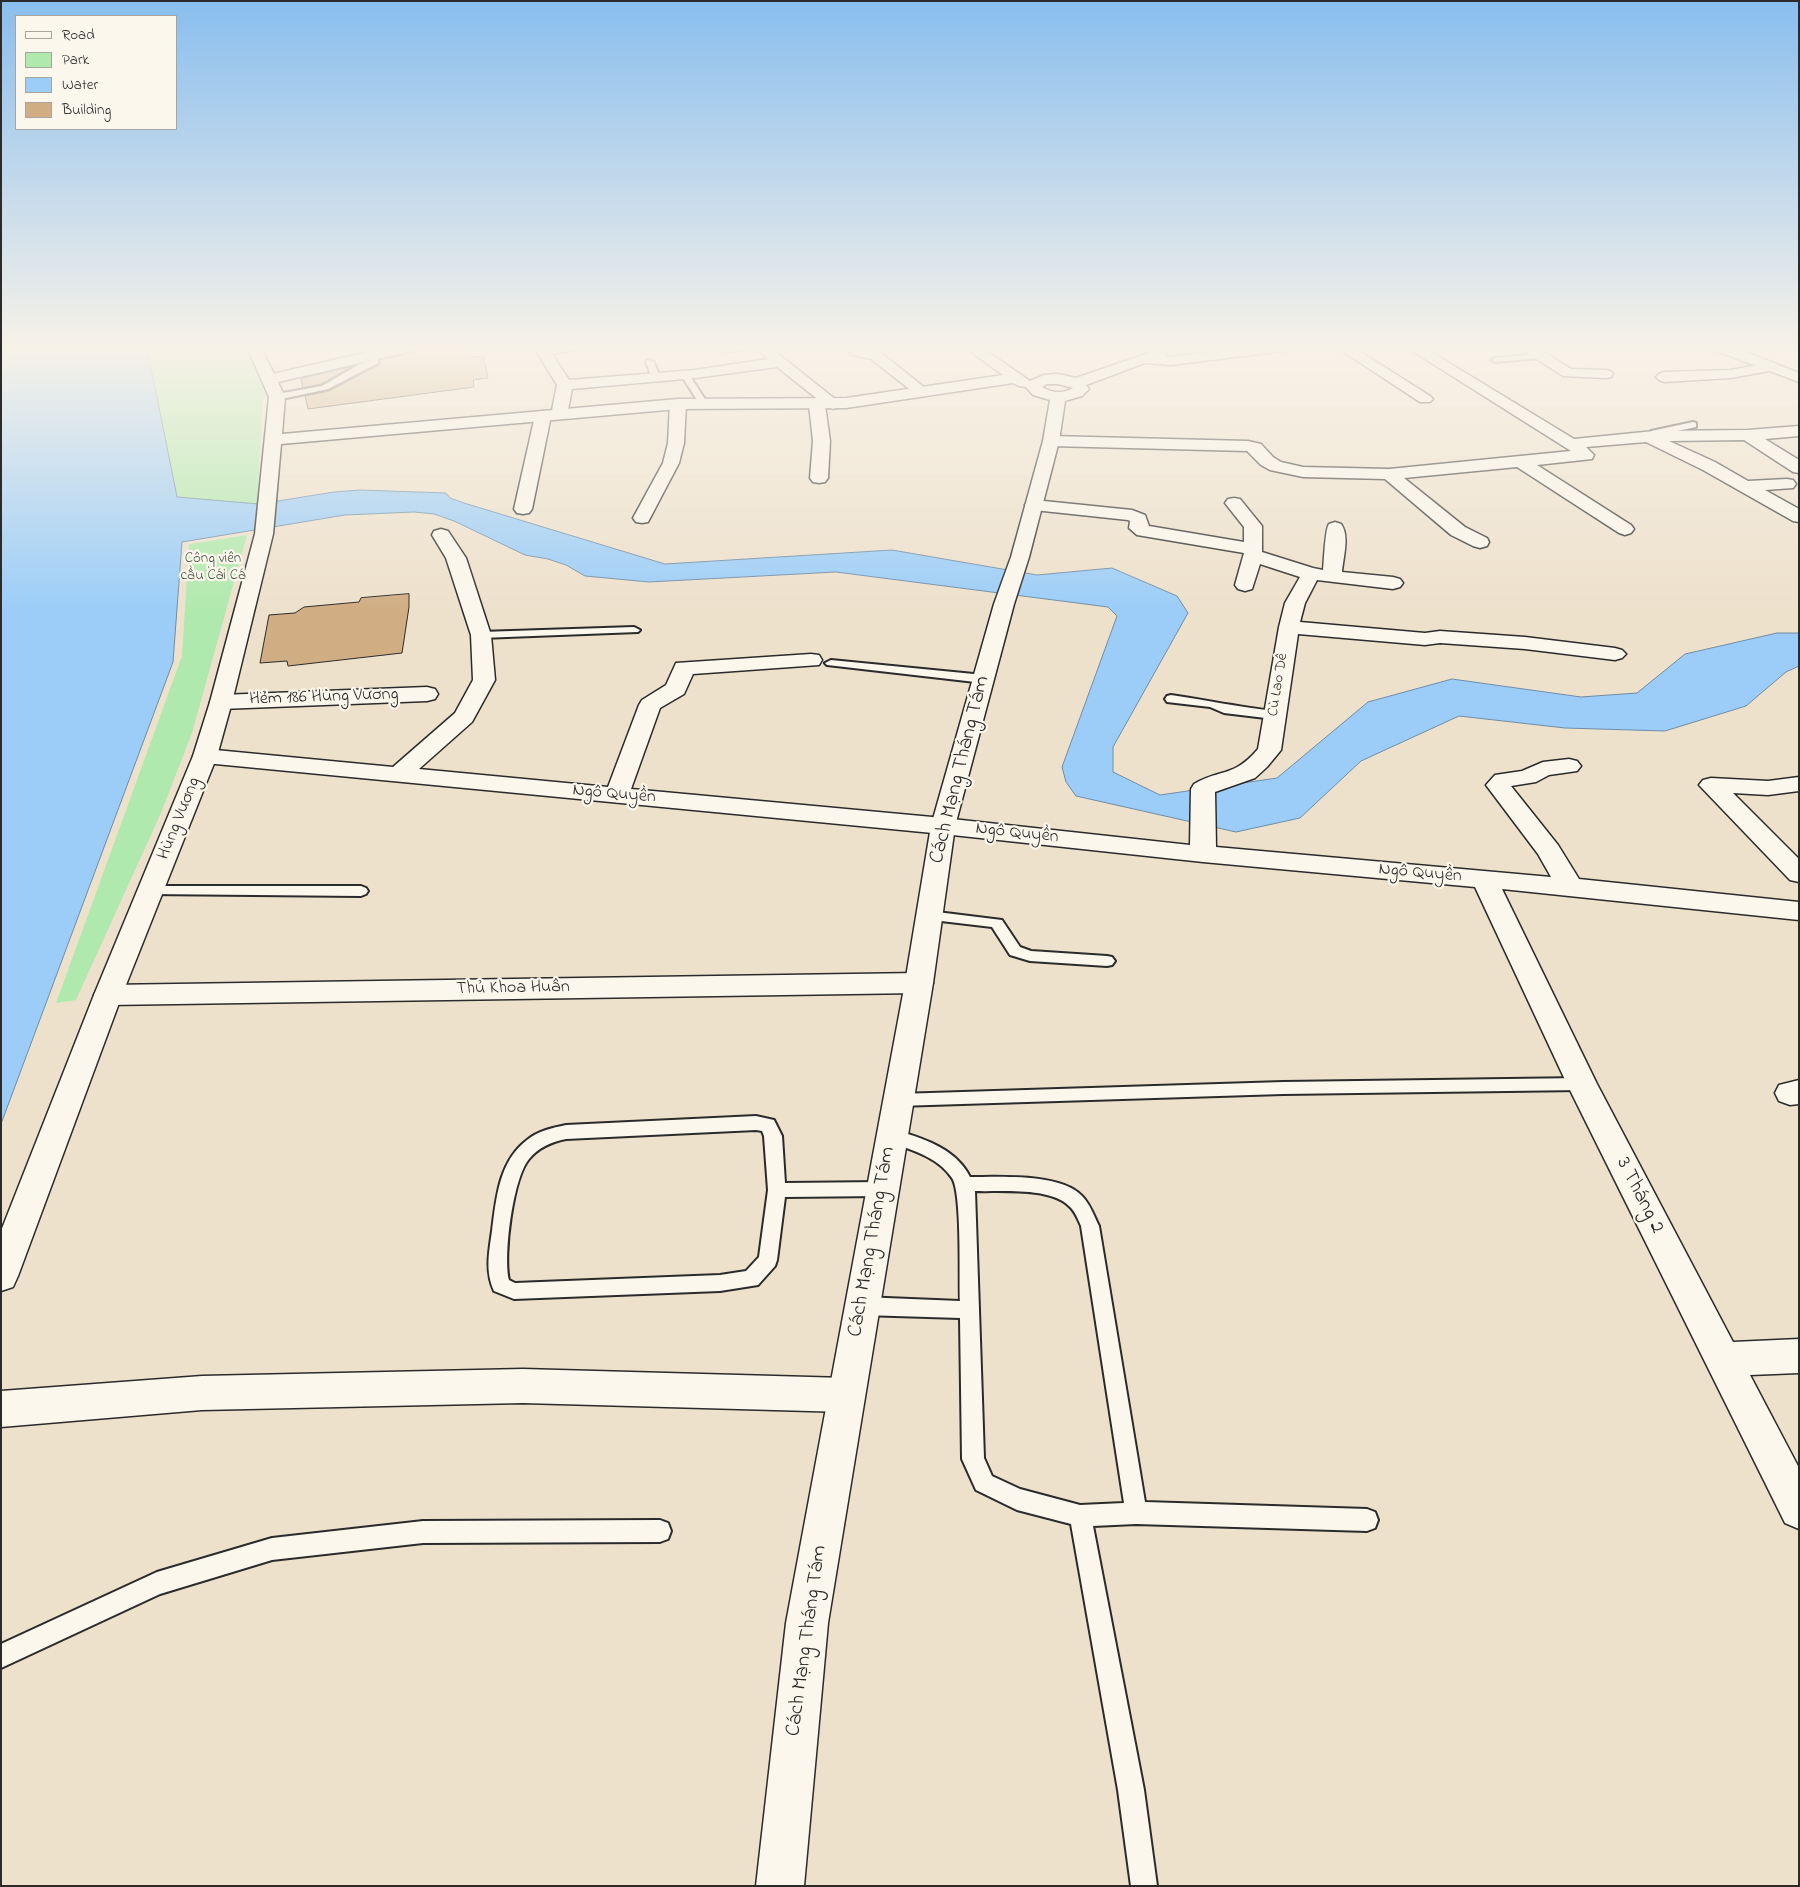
<!DOCTYPE html>
<meta charset="utf-8">
<style>
body{margin:0}
#map{position:relative;width:1800px;height:1887px;overflow:hidden;background:#eee1cc;font-family:"Indie Flower",sans-serif}
canvas{display:block}
.frame{position:absolute;inset:0;border:2px solid #2b2b2b;pointer-events:none}
.legend{position:absolute;left:15px;top:15px;width:162px;height:115px;box-sizing:border-box;background:#fbf7ec;border:1px solid #a8a59f;margin:0;padding:6px 9px;list-style:none;font-size:15px;color:#2b2b2b}
.legend li{display:flex;align-items:center;gap:10px;height:25px}
.legend b{width:25px;border:1px solid #a8a59f}
</style>
<div id="map">
<canvas width="1800" height="1887"></canvas>
<div class="frame"></div>
<ul class="legend">
<li><b style="height:6px;background:#fbf7ec"></b>Road</li>
<li><b style="height:14px;background:#b0e9ad"></b>Park</li>
<li><b style="height:14px;background:#9bcdf8"></b>Water</li>
<li><b style="height:14px;background:#d0ad83"></b>Building</li>
</ul>
</div>
<script>
const g = document.querySelector('canvas').getContext('2d');
g.lineJoin = 'round';
function fillPath(path, color) { g.fillStyle = color; g.fill(path, 'evenodd'); }
function strokePath(path, color, width, dash) { g.strokeStyle = color; g.lineWidth = width; g.lineCap = dash ? 'butt' : 'round'; g.setLineDash(dash || []); g.stroke(path); }
function label(font, color, halo, rows, align = 'center') {
  g.font = font + ' "Indie Flower",sans-serif'; g.lineWidth = 4.5; g.setLineDash([]); g.textBaseline = 'middle'; g.strokeStyle = halo; g.fillStyle = color; for (const [text, x, y, turn = 0] of rows) {
    g.save(); g.translate(x, y); g.rotate((+turn || 0) * Math.PI / 180); g.textAlign = isNaN(turn) ? turn : align; if (halo) g.strokeText(text, 0, 0); g.fillText(text, 0, 0); g.restore();
  }
}
fillPath(new Path2D(`
 M148,347H244L272,394L263,399L257,504L177,497Z
 M247,535L192,733L161,813L76,1000L56,1003L182,656L189,544Z`), '#b0e9ad');
const water = new Path2D(`
 M1,347H147L177,497L259,504L334,492L360,490L446,493L450,498L464,503L665,564L892,550L1037,575L1112,568L1177,596L1188,613L1113,747V772L1160,795L1277,778L1368,702L1452,679L1581,697L1637,693L1685,654L1777,633H1799V666L1786,672L1746,706L1665,731L1565,728L1459,716L1361,761L1300,818L1236,832L1076,796L1066,782L1062,767L1117,616L1108,607L836,572L649,582L585,576L566,565L548,559L525,555L454,521L434,514L414,512L345,515L182,542L173,662L1,1124Z`);
fillPath(water, '#9bcdf8');
strokePath(water, '#6e8ca6', 1);
const building = new Path2D(`
 M419,347H469L473,357L483,356L488,378L473,380L474,387L308,409L305,396L329,391L379,365L380,360L415,352Z
 M351,367L321,384L303,388L301,379Z
 M409,594V607L402,653L288,666L287,661L260,663L269,615L295,613L304,607L359,602L361,598Z`);
fillPath(building, '#d0ad83');
strokePath(building, '#2b2b2b', 1);
const lane = new Path2D(`
 M1538,354H1541V358L1495,362L1491,360L1495,358Z
 M375,359H378V363L328,389L277,400L273,397L277,394L322,386L360,364Z
 M647,360L654,362L660,378L659,380L652,378L646,362Z
 M682,373H688L708,404L707,406H701L681,375Z
 M1693,422L1696,423V427L1658,435L1657,438L1654,439L1650,436L1651,431Z
 M634,627L640,630L638,632L481,638L475,635L481,632Z
 M831,660L984,675L990,679L984,683L827,665L825,663Z
 M1171,695C1206,700 1239,707 1274,711L1280,715L1274,719L1224,713L1210,707L1167,702L1165,699L1167,696Z
 M151,886H361L366,888L368,891L366,894L361,896L146,894L144,891L146,888Z
 M929,911L1002,920L1020,947L1031,951L1107,956L1112,957L1115,961L1112,965L1107,966L1030,961L1010,955L992,927L924,919L922,916L924,913Z
 M1582,1078L1588,1080L1590,1084L1588,1088L1582,1090L1283,1094L898,1106L892,1105L890,1100L892,1095L898,1094L1283,1082Z
 M756,1116L774,1120L782,1136L785,1183L882,1182L888,1184L891,1189L888,1194L882,1196L785,1197L777,1260L775,1266L758,1285L720,1291L514,1299L494,1291C485,1271 489,1252 492,1231C496,1199 499,1161 527,1140C538,1131 552,1128 566,1125ZM756,1130L762,1131L764,1136L768,1190L759,1257L746,1271L720,1275L515,1283L509,1280C503,1255 513,1178 529,1159C539,1147 551,1142 566,1139Z
 M892,1129C921,1138 955,1147 970,1177C999,1177 1061,1173 1082,1196C1090,1204 1094,1216 1099,1226L1145,1502L1367,1509L1375,1512L1378,1520L1375,1528L1367,1531L1136,1524L1093,1526L1144,1790L1157,1886H1131L1118,1790L1071,1524L1017,1510L976,1490L962,1459L960,1318L862,1315L855,1312L852,1306L855,1300L862,1297L960,1301C959,1279 962,1192 952,1178C937,1156 909,1149 886,1141L883,1136L886,1131ZM975,1191C1000,1192 1050,1187 1069,1206C1075,1211 1078,1219 1081,1226L1124,1503L1080,1505L1020,1489L992,1476L984,1458Z
 M660,1520L668,1523L671,1531L668,1539L660,1542L423,1543L272,1560L160,1594L1,1668V1644L157,1572L272,1538L423,1521Z`);
const street = new Path2D(`
 M389,347H417L415,350L287,380L269,384L264,382L261,379L264,376Z
 M541,347H578L576,350L552,354L569,380L695,370L768,359L759,351L764,347L771,348L841,404L839,407L833,409L825,405L830,441L828,478L825,482L819,483L813,482L810,478L813,441L809,405L811,402L820,401L777,367L695,378L572,389L567,415L565,418H553L551,415L557,385L536,351Z
 M722,347H744L742,350L729,352L724,351Z
 M1336,347H1353L1430,396L1433,399L1430,402H1420Z
 M1406,347H1423L1574,439L1654,431L1748,430L1799,426V436L1765,439L1799,460V473L1793,472L1744,440L1669,441L1715,462L1748,481L1787,479L1793,480L1796,484L1793,488L1765,490L1799,509V522L1793,521L1703,470L1646,442L1586,447L1594,455L1592,459L1537,465L1631,525L1634,529L1631,533L1625,535L1619,533L1517,467L1404,478L1465,527L1487,538L1489,542L1487,546L1480,548L1473,546L1451,535L1385,479L1303,477L1270,470L1261,465L1247,451L1051,446L1045,444L1043,441L1045,438L1051,436L1248,441L1261,444L1273,457L1281,462L1303,467L1389,469L1571,451Z
 M1518,347H1536L1571,369L1606,370L1611,371L1613,374L1611,377L1606,378L1563,376Z
 M857,348L880,352L930,392L927,395H917L871,359L852,355L850,352L852,349Z
 M1770,363L1775,364L1777,367L1775,370L1730,378L1664,382L1659,380L1656,377L1659,374L1664,372L1730,370Z
 M678,399L684,401L686,404L684,443L679,463L648,522L642,523L636,522L633,518L663,463L668,443L670,404L672,401Z
 M543,411L549,413L551,416L532,509L529,513L523,514L517,513L514,509L535,416L537,413Z
 M1234,498L1240,499L1262,526V552L1313,568L1323,570C1324,561 1325,529 1329,524L1335,522L1341,524C1350,536 1343,558 1342,572L1393,577L1400,579L1403,583L1400,587L1393,589L1317,580L1305,603L1300,622L1425,633L1440,631L1525,637L1615,648L1622,650L1626,654L1622,658L1615,660L1525,649L1440,643L1425,645L1298,634L1281,750L1267,767L1255,778L1215,792L1216,847L1551,877L1538,854L1486,785L1495,775L1522,771L1543,762L1569,759L1577,761L1581,766L1577,771L1549,775L1536,782L1511,786L1558,845L1579,879L1799,902V920L1502,889L1597,1084L1733,1342L1799,1339V1373L1750,1375L1799,1468V1529L1785,1523L1567,1084L1475,887L1203,862L943,834L205,763L197,761L193,756L197,751L205,749L393,767L455,713L473,680L471,635L446,558L432,535L434,531L441,529L448,531L466,558L491,635L495,680L472,722L419,769L608,787L639,705L642,700L666,685L676,663L811,654L819,655L822,660L819,665L693,674L684,694L660,708L631,789L943,818L1190,845L1191,789L1194,784C1222,768 1233,778 1258,749L1279,627L1285,603L1300,577L1260,564L1252,589L1245,591L1238,589L1235,585L1244,553L1137,535L1129,528L1130,521L1128,520L1034,510L1028,509L1025,505L1028,501L1034,500L1132,510L1145,515L1149,526L1244,542V527L1225,503L1228,499Z
 M427,687L435,689L438,694L435,699L427,701L221,709L213,707L210,702L213,697L221,695Z
 M1799,777V791L1768,795L1733,793L1799,859V882L1790,880L1699,785L1703,780L1711,778L1768,781Z
 M919,973L929,976L933,983L929,990L919,993L108,1005L98,1002L94,995L98,988L108,985Z
 M1799,1080V1104L1790,1105L1779,1101L1775,1093L1779,1085Z
 M523,1369L846,1378L859,1383L865,1395L859,1407L846,1412L523,1403L202,1410L1,1427V1391L202,1376Z`);
const secondary = new Path2D(`
 M247,347H261L285,397L282,434L678,399L846,398L1003,375L964,347H981L1030,381L1044,375L1058,374L1076,378L1160,349L1165,350L1167,353L1165,356L1171,357L1247,347H1291L1284,351L1171,365L1145,363L1086,385L1089,389L1082,396L1065,401L1059,441L1029,557L1014,604L955,826L933,983L828,1623L804,1886H756L786,1623L905,983L931,826L994,604L1011,557L1043,441L1050,400L1033,395L1026,387L1019,386L1013,383L846,408L678,409L281,444L273,534L232,702L217,756L122,995L18,1276L13,1287L1,1291V1231L94,995L193,756L210,702L255,534L269,397ZM1047,384H1058L1073,388C1063,394 1052,393 1042,387Z
 M1712,347H1733L1799,373V382L1714,350Z`);
strokePath(lane, '#2b2b2b', 4);
strokePath(street, '#2b2b2b', 3);
strokePath(secondary, '#2b2b2b', 3);
fillPath(lane, '#fbf7ec');
fillPath(street, '#fbf7ec');
fillPath(secondary, '#fbf7ec');
const sky = g.createLinearGradient(0, 0, 0, 611);
sky.addColorStop(0, '#89beee');
sky.addColorStop(0.57, '#f7f2e8');
sky.addColorStop(1, '#f7f2e800');
g.fillStyle = sky;
g.fillRect(0, 0, 1800, 611);
label('15px', '#4c5a4c', '#fbf7ec', [
 ["Công viên",213,560],
 ["cầu Cái Cá",213,577]
]);
label('15px', '#2b2b2b', '#fbf7ec', [
 ["Cù Lao Dê",1279,685,-81]
]);
label('18px', '#2b2b2b', '#fbf7ec', [
 ["Hẻm 186 Hùng Vương",324,698,-2],
 ["Ngô Quyền",614,795,5],
 ["Hùng Vương",180,819,-68],
 ["Ngô Quyền",1017,834,6],
 ["Ngô Quyền",1420,874,5],
 ["Thủ Khoa Huân",513,989,-1]
]);
label('21px', '#2b2b2b', '#fbf7ec', [
 ["Cách Mạng Tháng Tám",961,770,-76],
 ["3 Tháng 2",1639,1196,63],
 ["Cách Mạng Tháng Tám",873,1242,-80],
 ["Cách Mạng Tháng Tám",808,1641,-82]
]);
</script>
